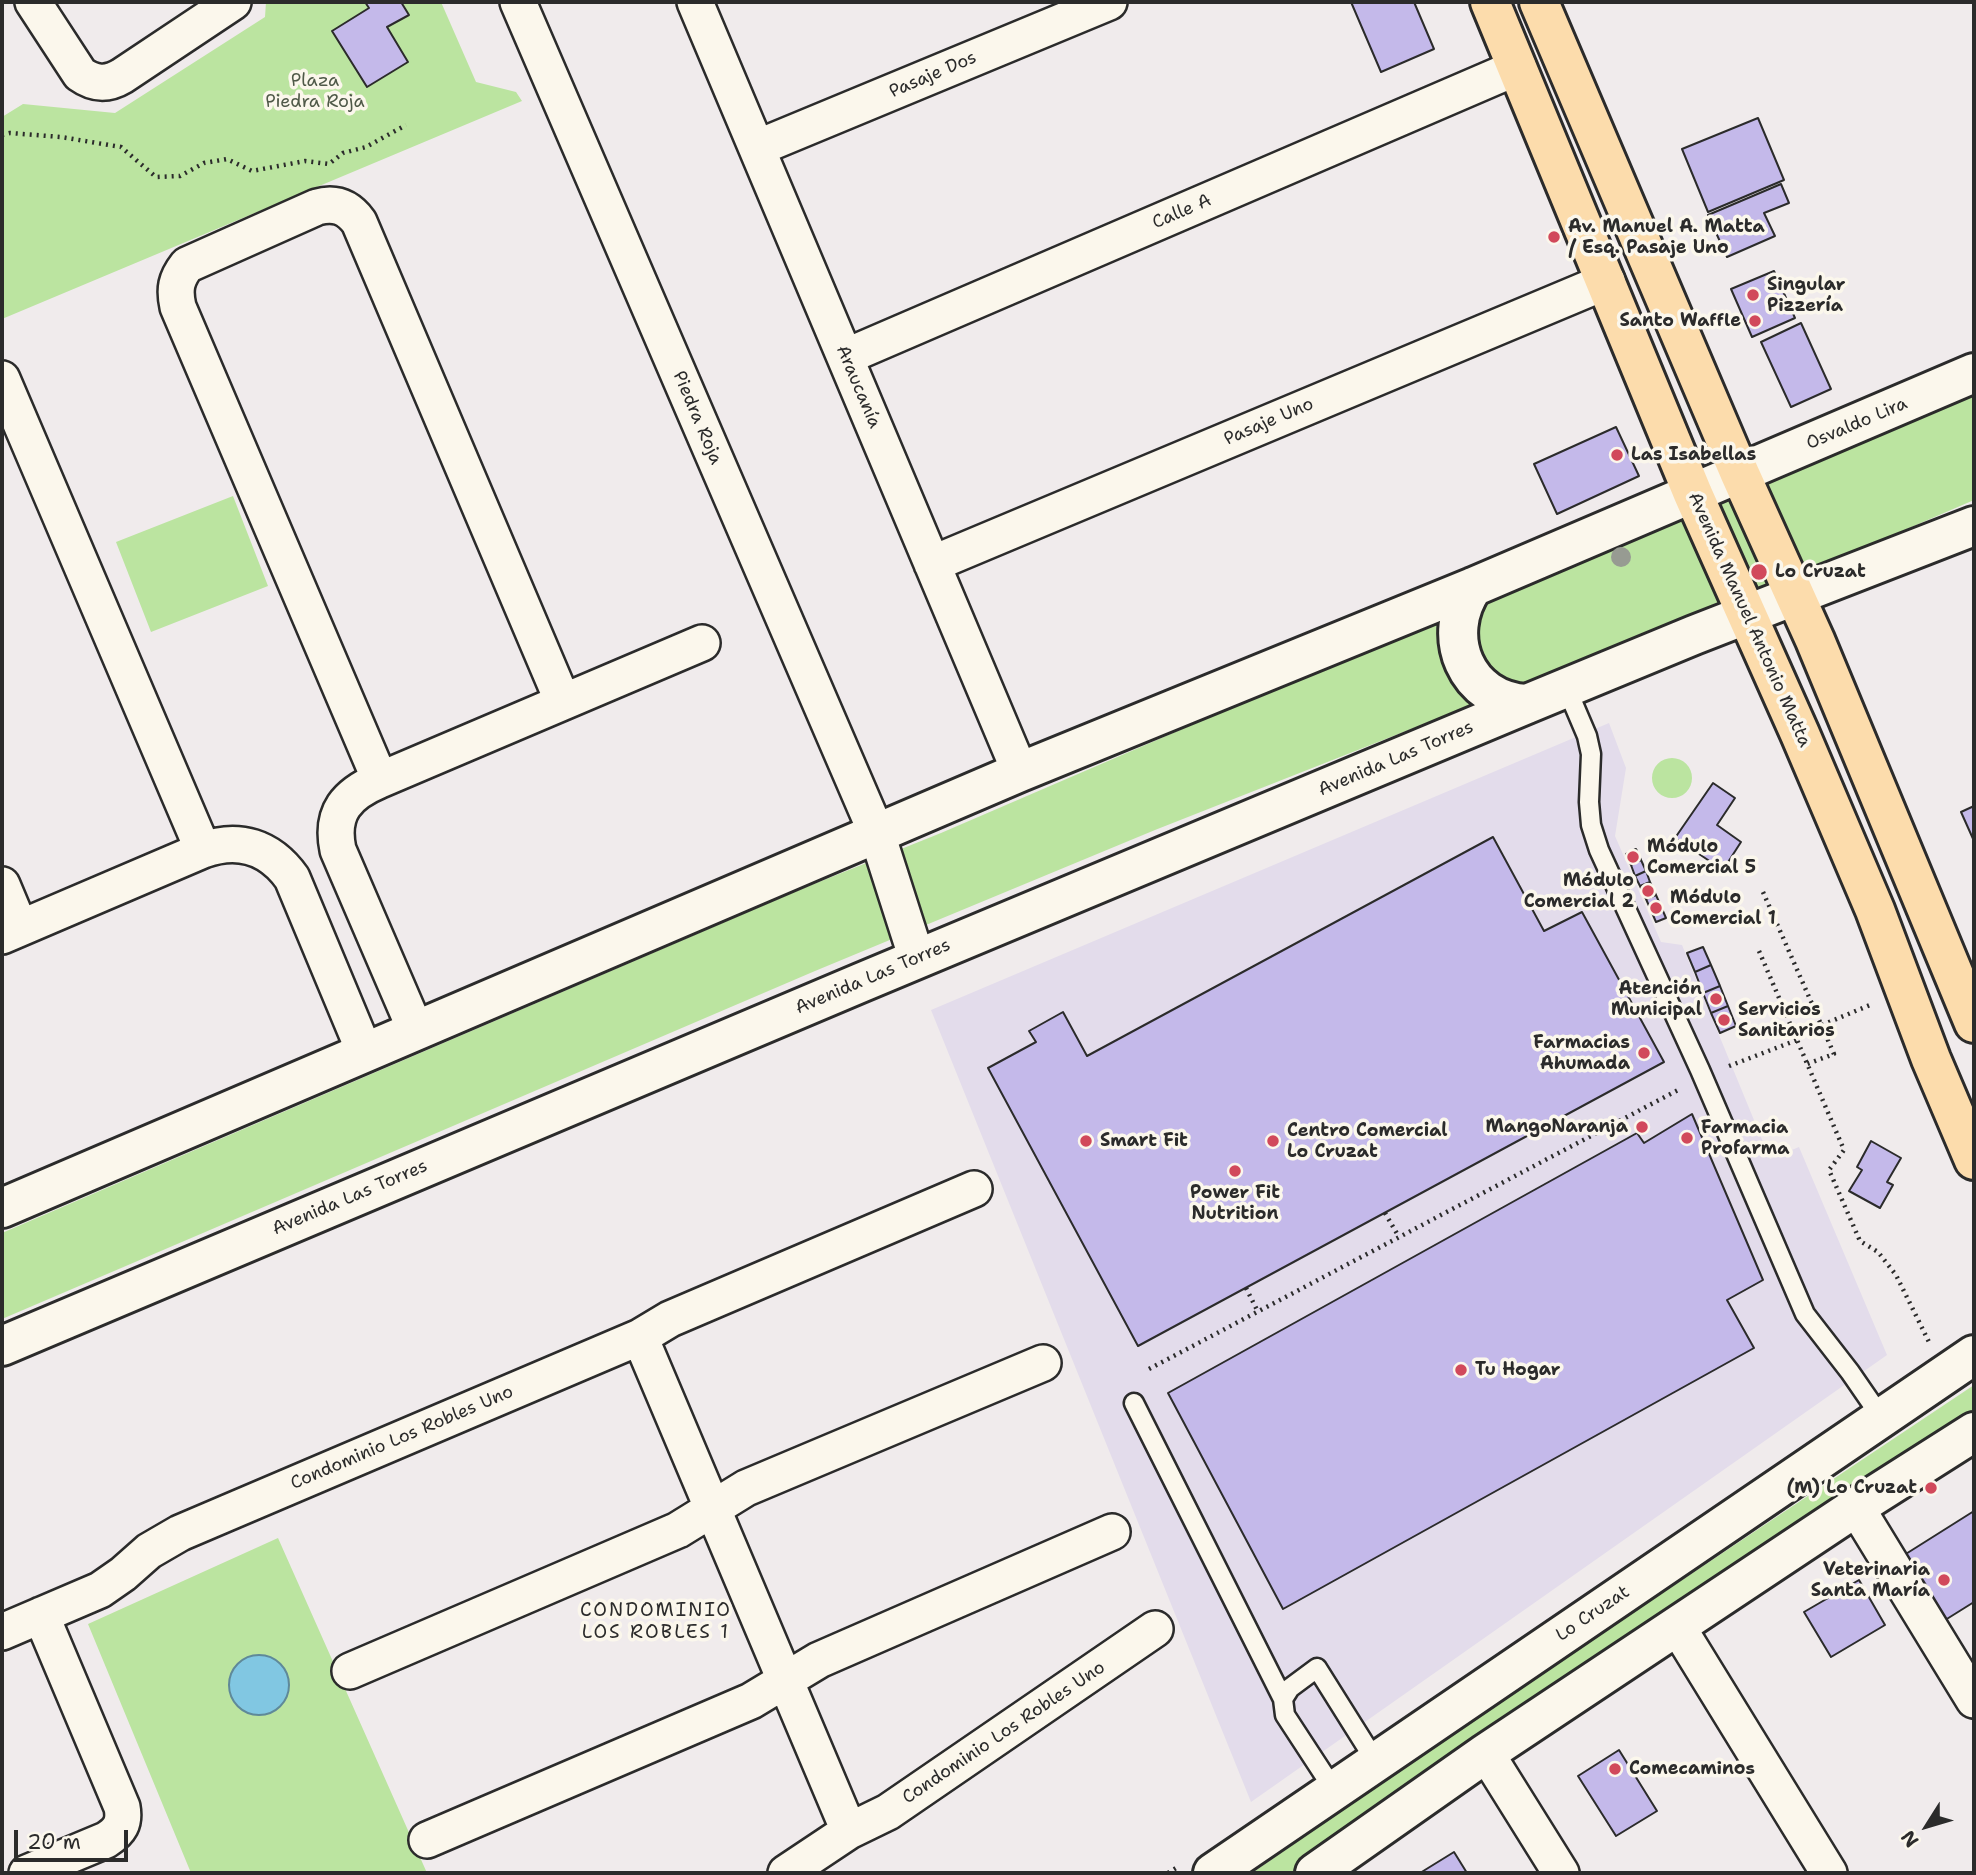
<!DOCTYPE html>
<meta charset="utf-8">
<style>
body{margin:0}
#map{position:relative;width:1976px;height:1875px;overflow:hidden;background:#f0ebec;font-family:"Shantell Sans",sans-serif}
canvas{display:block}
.frame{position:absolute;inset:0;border:4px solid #2b2b2b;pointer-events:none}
.north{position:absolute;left:1892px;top:1791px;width:70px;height:70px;-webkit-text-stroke:5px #fbf7ec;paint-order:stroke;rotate:233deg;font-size:19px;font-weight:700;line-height:28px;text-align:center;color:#2b2b2b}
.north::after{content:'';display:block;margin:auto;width:24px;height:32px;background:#2b2b2b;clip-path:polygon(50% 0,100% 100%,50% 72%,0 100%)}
.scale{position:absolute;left:14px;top:1830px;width:114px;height:32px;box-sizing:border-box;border:4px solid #2b2b2b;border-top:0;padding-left:9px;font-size:21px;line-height:24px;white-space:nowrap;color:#2b2b2b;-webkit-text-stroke:5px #fbf7ec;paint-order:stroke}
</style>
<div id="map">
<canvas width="1976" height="1875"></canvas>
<div class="frame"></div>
<div class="north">N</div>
<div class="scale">20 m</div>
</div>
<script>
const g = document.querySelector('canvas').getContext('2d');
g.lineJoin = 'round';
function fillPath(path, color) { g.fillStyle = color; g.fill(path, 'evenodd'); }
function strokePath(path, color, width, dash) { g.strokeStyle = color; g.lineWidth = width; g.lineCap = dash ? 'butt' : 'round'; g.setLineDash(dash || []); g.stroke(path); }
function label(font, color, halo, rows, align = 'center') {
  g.font = font + ' "Shantell Sans",sans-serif'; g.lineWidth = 7; g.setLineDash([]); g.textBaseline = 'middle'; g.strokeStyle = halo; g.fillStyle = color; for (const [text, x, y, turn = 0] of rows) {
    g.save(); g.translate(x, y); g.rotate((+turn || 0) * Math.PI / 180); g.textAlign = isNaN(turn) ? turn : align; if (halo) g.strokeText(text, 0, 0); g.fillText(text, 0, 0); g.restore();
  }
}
fillPath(new Path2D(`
 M1609,723L1626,768L1615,836L1661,942L1682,945L1770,1159L1799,1147L1887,1355L1251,1802L931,1010Z`), '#e3dceb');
fillPath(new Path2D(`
 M266,2H441L476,82L516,92L522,101L2,319V117L23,104L115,113L265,17Z
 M1974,385V500L1789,580L1155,830L815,971L2,1319V1233L799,890L941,833L1751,484Z
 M233,496L268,586L151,632L116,542Z
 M1652 778a20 20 0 1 1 40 0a20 20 0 1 1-40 0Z
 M1974,1385V1411L1290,1873H1252L1468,1723Z
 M278,1538L427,1873H191L88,1624Z`), '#bbe4a0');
const water = new Path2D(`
 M229 1685a30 30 0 1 1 60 0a30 30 0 1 1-60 0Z`);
fillPath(water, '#81c7e2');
strokePath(water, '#5f8999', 2);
const building = new Path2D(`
 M365,2H401L409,15L387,27L408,62L367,87L332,31L369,8Z
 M1351,2H1414L1434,49L1381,72Z
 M1758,118L1784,180L1708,212L1682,149Z
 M1781,184L1789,203L1764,213L1775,236L1727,257L1708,215Z
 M1774,271L1795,318L1752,337L1731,289Z
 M1801,323L1831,389L1791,407L1761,342Z
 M1616,427L1639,476L1557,514L1534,464Z
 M1713,783L1735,798L1717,825L1741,842L1723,870L1675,838Z
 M1974,806V841L1961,812Z
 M1493,837L1544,931L1582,912L1664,1062L1138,1346L988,1068L1036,1042L1029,1031L1063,1012L1087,1056Z
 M1636,849L1641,860L1631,865L1626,854Z
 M1641,860L1646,871L1635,876L1631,865Z
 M1646,871L1650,882L1640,886L1635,876Z
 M1650,882L1656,895L1646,899L1640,886Z
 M1656,895L1666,918L1656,922L1646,899Z
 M1703,947L1711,965L1695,972L1687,953Z
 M1711,965L1720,986L1703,993L1695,972Z
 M1720,986L1728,1006L1711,1013L1703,993Z
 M1728,1006L1736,1026L1720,1033L1711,1013Z
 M1692,1114L1763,1280L1727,1300L1754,1348L1283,1609L1168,1393L1637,1133L1644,1143Z
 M1871,1141L1901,1158L1887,1182L1893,1185L1880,1208L1849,1191L1862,1170L1857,1167Z
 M1974,1511V1602L1942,1622L1901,1557Z
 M1859,1580L1885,1625L1831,1657L1804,1612Z
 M1619,1750L1657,1811L1616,1836L1578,1776Z
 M1454,1852L1467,1873H1420Z`);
fillPath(building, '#c4b9ea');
strokePath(building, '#2b2b2b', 2);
const lane = new Path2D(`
 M1567,689L1587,736L1591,754L1589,802L1591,825L1599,850L1700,1070L1805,1314L1850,1372L1881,1417
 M1134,1403L1283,1699L1285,1715L1334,1790
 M1283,1699L1290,1688L1317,1668L1376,1762`);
const street = new Path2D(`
 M33,2L80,74C94,84 107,85 122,76L233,2
 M518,2L877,834L917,959
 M695,2L1020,772
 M757,148L1109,2
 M845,357L1518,67
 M2,379L203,850
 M932,564L1607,281
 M380,780L178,307C174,289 176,279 187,265L317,207C335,202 348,207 359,222L563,702
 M2,885L20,928
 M2,936L203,850C239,837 270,847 292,878L365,1053
 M416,1031L338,850C330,812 347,794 380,780L702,643
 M640,1337L849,1831
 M1856,1507L1974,1700
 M1677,1626L1829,1873
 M2,1632L100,1590L123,1574L149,1551L180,1533L640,1337L670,1319L974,1189
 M350,1671L678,1530L746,1488L1043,1363
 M1486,1753L1561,1873
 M427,1840L751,1701L819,1660L1112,1532
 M27,1873L106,1840C120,1831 125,1823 122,1807L41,1615
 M786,1873L849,1831L888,1812L1155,1629`);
const secondary = new Path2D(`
 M1473,587C1439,636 1466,701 1527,704
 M2,1208L1020,772L1473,587L1974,373
 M2,1346L860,983L1527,704L1694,635L1974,526
 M1213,1873L1974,1355
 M1315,1873L1486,1753L1856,1507L1974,1432`);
const primary = new Path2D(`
 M1490,2L1693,494L1800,734L1875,910L1931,1059L1974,1160
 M1539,2L1740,474L1815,640L1974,1023`);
strokePath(lane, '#2b2b2b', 23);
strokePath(street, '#2b2b2b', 40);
strokePath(secondary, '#2b2b2b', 44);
strokePath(primary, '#2b2b2b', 44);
strokePath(new Path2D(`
 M2,135L10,133L61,137L121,147L156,177L180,176L204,163L227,159L252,171L305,161L329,164L343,153L366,147L406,125
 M1763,892L1834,1054L1807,1064
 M1759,951L1844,1150L1829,1170L1860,1241L1878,1252L1896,1275L1929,1342
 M1822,1025L1870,1005
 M1729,1066L1797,1040
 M1385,1213L1399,1237
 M1246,1288L1258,1312
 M1149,1369L1680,1089
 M1168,1873L1176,1868`), '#2b2b2b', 4.5, [2, 5]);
strokePath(lane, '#fbf7ec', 18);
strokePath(street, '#fbf7ec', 35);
strokePath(secondary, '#fbf7ec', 38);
strokePath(primary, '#fcdcac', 38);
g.fillStyle = '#979b92';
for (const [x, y] of [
 [1621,557]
]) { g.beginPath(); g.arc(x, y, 10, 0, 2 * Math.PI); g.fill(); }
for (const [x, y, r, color] of [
 [1554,237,7,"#d1495b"],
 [1753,295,7,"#d1495b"],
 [1755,321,7,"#d1495b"],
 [1617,455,7,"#d1495b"],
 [1759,572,9,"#d1495b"],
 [1633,857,7,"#d1495b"],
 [1648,891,7,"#d1495b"],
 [1656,908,7,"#d1495b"],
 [1716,999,7,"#d1495b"],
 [1724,1020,7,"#d1495b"],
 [1644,1053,7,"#d1495b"],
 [1642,1127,7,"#d1495b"],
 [1687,1138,7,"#d1495b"],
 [1086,1141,7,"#d1495b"],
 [1273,1141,7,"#d1495b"],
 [1235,1171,7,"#d1495b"],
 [1461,1370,7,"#d1495b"],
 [1931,1488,7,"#d1495b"],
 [1944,1580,7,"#d1495b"],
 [1615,1769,7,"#d1495b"]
]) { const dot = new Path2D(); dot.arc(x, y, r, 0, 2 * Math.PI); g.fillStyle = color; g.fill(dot); strokePath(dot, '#fbf7ec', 2.5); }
label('18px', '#2b2b2b', '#fbf7ec', [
 ["Pasaje Dos",933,75,-23],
 ["Calle A",1182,212,-23],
 ["Araucanía",858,387,67],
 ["Piedra Roja",697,418,67],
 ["Pasaje Uno",1269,422,-23],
 ["Osvaldo Lira",1857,424,-23],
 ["Avenida Manuel Antonio Matta",1749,620,66],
 ["Avenida Las Torres",1396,759,-23],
 ["Avenida Las Torres",873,977,-23],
 ["Avenida Las Torres",350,1198,-23],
 ["Condominio Los Robles Uno",402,1438,-23],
 ["Lo Cruzat",1593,1614,-34],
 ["Condominio Los Robles Uno",1004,1733,-34]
]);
label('18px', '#4f5948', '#fbf7ec', [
 ["Plaza",315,81],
 ["Piedra Roja",315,102]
]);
label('bold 18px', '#2b2b2b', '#fbf7ec', [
 ["Av. Manuel A. Matta",1568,227],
 ["/ Esq. Pasaje Uno",1568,248],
 ["Singular",1767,285],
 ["Pizzería",1767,306],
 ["Santo Waffle",1741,321,"right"],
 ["Las Isabellas",1631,455],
 ["Lo Cruzat",1775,572],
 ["Módulo",1647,847],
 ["Comercial 5",1647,868],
 ["Módulo",1634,881,"right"],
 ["Comercial 2",1634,902,"right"],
 ["Módulo",1670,898],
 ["Comercial 1",1670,919],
 ["Atención",1702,989,"right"],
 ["Municipal",1702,1010,"right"],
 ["Servicios",1738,1010],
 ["Sanitarios",1738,1031],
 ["Farmacias",1630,1043,"right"],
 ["Ahumada",1630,1064,"right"],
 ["MangoNaranja",1628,1127,"right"],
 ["Farmacia",1701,1128],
 ["Profarma",1701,1149],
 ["Centro Comercial",1287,1131],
 ["Lo Cruzat",1287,1152],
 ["Smart Fit",1100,1141],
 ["Power Fit",1235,1193,"center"],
 ["Nutrition",1235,1214,"center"],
 ["Tu Hogar",1475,1370],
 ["(M) Lo Cruzat",1917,1488,"right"],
 ["Veterinaria",1930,1570,"right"],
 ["Santa María",1930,1591,"right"],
 ["Comecaminos",1629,1769]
], 'left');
g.letterSpacing = '2px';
label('19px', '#2b2b2b', '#fbf7ec', [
 ["CONDOMINIO",656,1611],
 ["LOS ROBLES 1",656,1633]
]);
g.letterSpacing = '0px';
</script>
